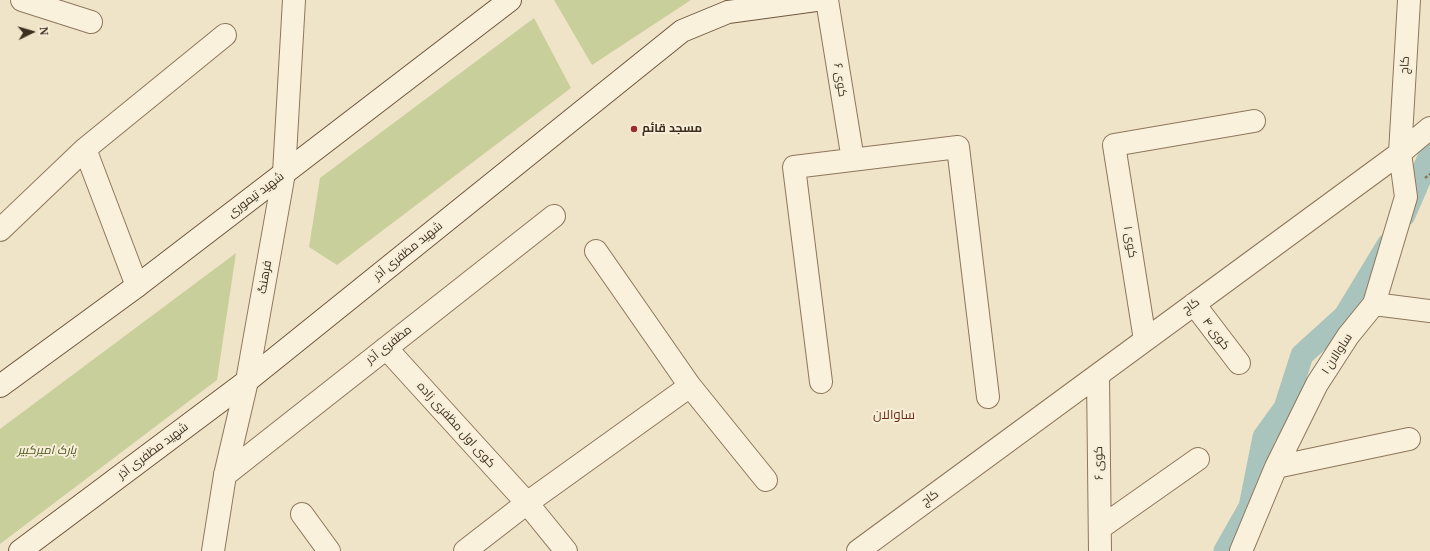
<!DOCTYPE html>
<meta charset="utf-8">
<style>
body{margin:0}
#map{position:relative;width:1430px;height:551px;overflow:hidden;background:#f0e4c8;font-family:"Noto Serif",serif}
canvas{display:block}
.north{position:absolute;left:12px;top:12px;width:40px;height:40px;-webkit-text-stroke:3px #f7eed8;paint-order:stroke;rotate:85deg;font-size:11px;font-weight:700;line-height:16px;text-align:center;color:#3d2e20}
.north::after{content:'';display:block;margin:auto;width:14px;height:18px;background:#3d2e20;clip-path:polygon(50% 0,100% 100%,50% 72%,0 100%)}
</style>
<div id="map">
<canvas width="1430" height="551"></canvas>
<div class="north">N</div>
</div>
<script>
const g = document.querySelector('canvas').getContext('2d');
g.lineJoin = 'round';
function fillPath(path, color) { g.fillStyle = color; g.fill(path, 'evenodd'); }
function strokePath(path, color, width, dash) { g.strokeStyle = color; g.lineWidth = width; g.lineCap = dash ? 'butt' : 'round'; g.setLineDash(dash || []); g.stroke(path); }
function label(font, color, halo, rows, align = 'center') {
  g.font = font + ' "Noto Serif",Cairo,serif'; g.lineWidth = 4; g.setLineDash([]); g.textBaseline = 'middle'; g.strokeStyle = halo; g.fillStyle = color; for (const [text, x, y, turn = 0] of rows) {
    g.save(); g.translate(x, y); g.rotate((+turn || 0) * Math.PI / 180); g.textAlign = isNaN(turn) ? turn : align; if (halo) g.strokeText(text, 0, 0); g.fillText(text, 0, 0); g.restore();
  }
}
fillPath(new Path2D(`
 M554,0H691L592,65Z
 M534,18L571,88L337,265L309,247L320,178Z
 M236,253L217,380L0,544V429Z`), '#c9cf9b');
strokePath(new Path2D(`
 M1404,215L1430,155
 M1225,551L1250,507L1264,437L1285,408L1302,355L1345,316L1388,245`), '#a9c4bc', 23);
const minor = new Path2D(`
 M22,0L91,22
 M827,0L853,160
 M85,149L137,286
 M0,230L85,149L225,35
 M1194,304L1239,363
 M1374,304L1430,311
 M1145,340L1114,145L1254,121
 M386,348L527,503L566,551
 M1098,375L1100,551
 M821,382L794,167L958,147L988,397
 M690,386L766,480
 M1276,467L1409,439
 M225,475L554,216
 M302,514L329,551
 M1100,528L1198,459
 M465,551L527,503L690,386L596,251
 M858,551L1400,153L1430,128
 M1241,551L1276,467L1317,384L1348,336L1374,304L1406,197L1400,153L1409,0`);
const tertiary = new Path2D(`
 M213,551L225,475L247,381L284,173L294,0`);
const secondary = new Path2D(`
 M0,386L137,286L510,0
 M20,551L247,381L682,31L728,12L816,0`);
strokePath(minor, '#8d765c', 24);
strokePath(tertiary, '#8d765c', 24);
strokePath(secondary, '#6f573f', 24);
strokePath(new Path2D(`
 M1425,178L1430,174`), '#8d765c', 2.5, [3, 2]);
strokePath(minor, '#faf1dc', 22);
strokePath(tertiary, '#faf1dc', 22);
strokePath(secondary, '#faf1dc', 22);
for (const [x, y, r, color] of [
 [634,129,4,"#9e2a2b"]
]) { const dot = new Path2D(); dot.arc(x, y, r, 0, 2 * Math.PI); g.fillStyle = color; g.fill(dot); strokePath(dot, '#f7eed8', 1.5); }
label('12px', '#3d2e20', '#f7eed8', [
 ["کاج",1405,65,-87],
 ["کوی ۶",840,80,81],
 ["شهید تیموری",256,195,-37],
 ["کوی ۱",1130,242,81],
 ["شهید مظفری آذر",408,251,-39],
 ["فرهنگ",265,277,-80],
 ["کاج",1191,306,-36],
 ["کوی ۴",1216,334,53],
 ["مظفری آذر",389,345,-38],
 ["ساوالان ۱",1337,354,-57],
 ["کوی اول مظفری زاده",456,425,48],
 ["شهید مظفری آذر",153,451,-37],
 ["کوی ۶",1099,463,-91],
 ["کاج",930,498,-36]
]);
label('bold 12px', '#3d2e20', '#f7eed8', [
 ["مسجد قائم",642,129]
], 'left');
label('italic 12px', '#4d5a26', '#f7eed8', [
 ["پارک امیرکبیر",47,451]
]);
label('13px', '#6b2e1e', '#f7eed8', [
 ["ساوالان",894,415]
]);
</script>
